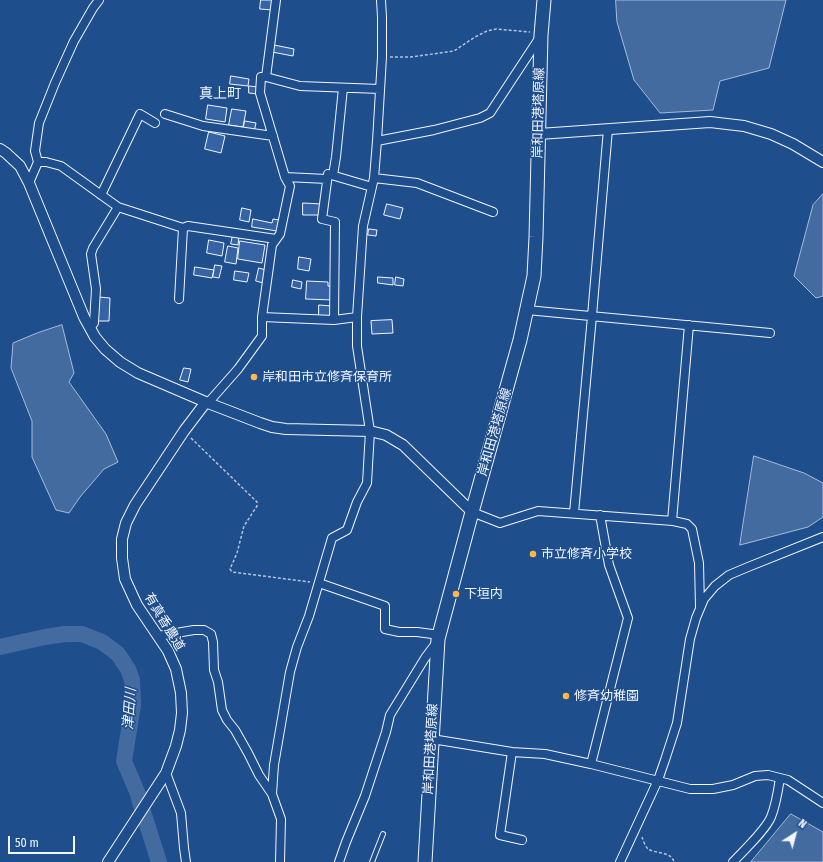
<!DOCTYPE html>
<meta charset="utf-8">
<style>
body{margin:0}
#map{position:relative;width:823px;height:862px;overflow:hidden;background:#1f4e8c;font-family:"Fira Sans Condensed",sans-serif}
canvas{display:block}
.north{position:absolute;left:775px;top:814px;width:40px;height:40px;-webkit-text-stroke:3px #1f4e8c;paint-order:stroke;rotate:36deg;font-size:11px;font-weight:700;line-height:16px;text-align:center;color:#f2f6ff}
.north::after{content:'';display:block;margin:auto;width:14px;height:18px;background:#f2f6ff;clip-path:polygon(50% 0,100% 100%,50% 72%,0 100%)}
.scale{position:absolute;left:8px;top:836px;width:67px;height:18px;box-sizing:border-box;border:2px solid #f2f6ff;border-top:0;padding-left:5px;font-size:12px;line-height:14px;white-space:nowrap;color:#f2f6ff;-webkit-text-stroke:3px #1f4e8c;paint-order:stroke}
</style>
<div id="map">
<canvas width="823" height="862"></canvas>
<div class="north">N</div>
<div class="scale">50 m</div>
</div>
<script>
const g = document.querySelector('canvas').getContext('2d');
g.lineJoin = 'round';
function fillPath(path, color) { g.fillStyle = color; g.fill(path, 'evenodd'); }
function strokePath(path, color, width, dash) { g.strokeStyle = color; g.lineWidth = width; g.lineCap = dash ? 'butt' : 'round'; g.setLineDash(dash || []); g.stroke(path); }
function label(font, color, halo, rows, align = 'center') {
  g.font = font + ' "Fira Sans Condensed","Noto Sans JP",sans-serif'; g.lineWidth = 3; g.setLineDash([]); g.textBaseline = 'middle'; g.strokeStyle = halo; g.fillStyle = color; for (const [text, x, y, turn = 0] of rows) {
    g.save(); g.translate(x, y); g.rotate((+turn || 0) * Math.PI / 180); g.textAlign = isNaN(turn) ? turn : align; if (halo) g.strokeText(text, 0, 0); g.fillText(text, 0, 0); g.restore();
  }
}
const water = new Path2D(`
 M616,0H786L769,68L720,81L713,110L660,113L634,80L617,22Z
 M823,194V296L816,298L794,276L813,205Z
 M62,325L74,373L69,382L106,434L118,462L104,469L80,497L69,513L56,510L32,457V421L11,368L13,343L37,333Z
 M754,456L804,473L823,483V517L808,527L740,545Z
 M791,814L823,832V862H751Z`);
fillPath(water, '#446ba0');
strokePath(water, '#a8bbd7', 1);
strokePath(new Path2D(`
 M0,647L45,637L65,634H82L102,642L118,654L128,669L132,680L133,705L124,761L138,794L140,802L159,862`), '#446ba0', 16);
const building = new Path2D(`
 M261,0H273L272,10L260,9Z
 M274,45L294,49L293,56L272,52Z
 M231,76L249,79L248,86L230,84Z
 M249,86L259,87L258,94L249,93Z
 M208,105L227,108L225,122L206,119Z
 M232,109L246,111L243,127L229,125Z
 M245,121L256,123L254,132L243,130Z
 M209,132L225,136L221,153L205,149Z
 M303,203L322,204V215H303Z
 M387,204L403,208L400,219L384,215Z
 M242,208L251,210L249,222L240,220Z
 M253,219L272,223L273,219L279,220L277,231L252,227Z
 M369,229L377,230L376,236L368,235Z
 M233,235L239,236L238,245L231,244Z
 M209,240L224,243L222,256L207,253Z
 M240,241L265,245L262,263L238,259Z
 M228,246L238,248L236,264L225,262Z
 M299,257L311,259L309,271L298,269Z
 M215,265L222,266L219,278L213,277Z
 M195,267L214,270L212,278L194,275Z
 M259,268L266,270L263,283L256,281Z
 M235,271L249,273L247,282L234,280Z
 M378,277L393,278V285L378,283Z
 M396,277L404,279L403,286L395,285Z
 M293,280L302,282L301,289L292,287Z
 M307,281L328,282V286L334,287L333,300L306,299Z
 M99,297L110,298L109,321H98Z
 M319,305L332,306V317L319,316Z
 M392,320L393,333L372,334L371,321Z
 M184,368L191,369L188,382L180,380Z`);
fillPath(building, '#3563a3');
strokePath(building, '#f2f6ff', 1);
const service = new Path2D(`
 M372,862L383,834`);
const minor = new Path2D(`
 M266,77L276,0
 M165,114L203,126L273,136
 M377,141L434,130L480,118L490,113L540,37
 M38,162H46L61,166L118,207L183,228L179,299
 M333,175L336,157L343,88
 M285,177L327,179
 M374,178L417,183L493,212
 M29,183L38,162L35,151L39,123L55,83L74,41L93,8L99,0
 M101,195L140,114L155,123
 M183,228L188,226L276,239
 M527,310L770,333
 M262,317L334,320L357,317
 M334,320L335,222L322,219L328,174L372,187
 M90,328L94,323L96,289L91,254L93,248L118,207
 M208,403L238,369L262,336V317L272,245L280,234L290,186L285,177L260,93L261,77H266L300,86L380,89
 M472,512L500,523L538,511L673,521L687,524L692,529L699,563L700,607
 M574,513L592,316L608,129
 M672,521L689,325
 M319,583L385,606V629L399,632H417L440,635
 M158,636L194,630H204L211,634L213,642L214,670L218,682L222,710L227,720L235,730L248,753L259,775L272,794
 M432,739L512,752L545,754L591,764L690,789H713L733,785L755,776L768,775L788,780L823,803
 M512,752L500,835L522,840
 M591,764L628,618L609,565L600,515
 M166,773L181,813L184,848L186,862
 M280,862L281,819L272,794L274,765L290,672L297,647L309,616L332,538L347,530L357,502L367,483L370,431L357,346V317L363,226L374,178L377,141L382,57V17L381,0
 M339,862L346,842L365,796L386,732L390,715L425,658L437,642
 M620,862L658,780L665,760L677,723L690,639L696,618L704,599L715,586L729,575L748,567L823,537
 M733,862C744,850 765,831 771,817C776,805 778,791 780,778`);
const tertiary = new Path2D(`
 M539,134L710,122L744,126L771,134L793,144L823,162
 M0,149L6,153L20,166L29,183L84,317L95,337L105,349L120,362L138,373L208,403L260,423L272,427L286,429L370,431L386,435L403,445L472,512
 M108,862L166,773L176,746L180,730L182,713L181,693L176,669L168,651L137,605L125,579L122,558V539L126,523L135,505L184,431L206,402`);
const primary = new Path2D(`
 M425,862L437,657L438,639L472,512L520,340L534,276L536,237L541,35L544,0`);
strokePath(service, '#f2f6ff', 6);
strokePath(minor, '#f2f6ff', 10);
strokePath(tertiary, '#f2f6ff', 12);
strokePath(primary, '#f2f6ff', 15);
strokePath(new Path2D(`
 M390,57H411L454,51L475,37L487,31L496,29L530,32
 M191,438L257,502V506L244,526L237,553L230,569L232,572L310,582
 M642,837C643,840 645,846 648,849C656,854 671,851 674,862`), '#b3c4dc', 1.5, [3, 2]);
strokePath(service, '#1f4e8c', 4);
strokePath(minor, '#1f4e8c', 8);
strokePath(tertiary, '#1f4e8c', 10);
strokePath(primary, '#1f4e8c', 13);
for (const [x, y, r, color] of [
 [254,377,4,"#ffb74d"],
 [533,554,4,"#ffb74d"],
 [456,594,4,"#ffb74d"],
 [566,696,4,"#ffb74d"]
]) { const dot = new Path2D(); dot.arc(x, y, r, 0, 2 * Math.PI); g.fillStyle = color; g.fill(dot); strokePath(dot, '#1f4e8c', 1.5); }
label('13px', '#f2f6ff', '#1f4e8c', [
 ["岸和田港塔原線",539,113,-89],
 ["岸和田港塔原線",495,432,-74],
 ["有真香農道",164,622,59],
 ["岸和田港塔原線",431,749,-87]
]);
label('13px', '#f2f6ff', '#1f4e8c', [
 ["岸和田市立修斉保育所",262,377],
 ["市立修斉小学校",541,554],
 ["下垣内",464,594],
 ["修斉幼稚園",574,696]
], 'left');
label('14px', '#f2f6ff', '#1f4e8c', [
 ["真上町",220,94]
]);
label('italic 14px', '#f2f6ff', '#1f4e8c', [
 ["津田川",130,709,-86]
]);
</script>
